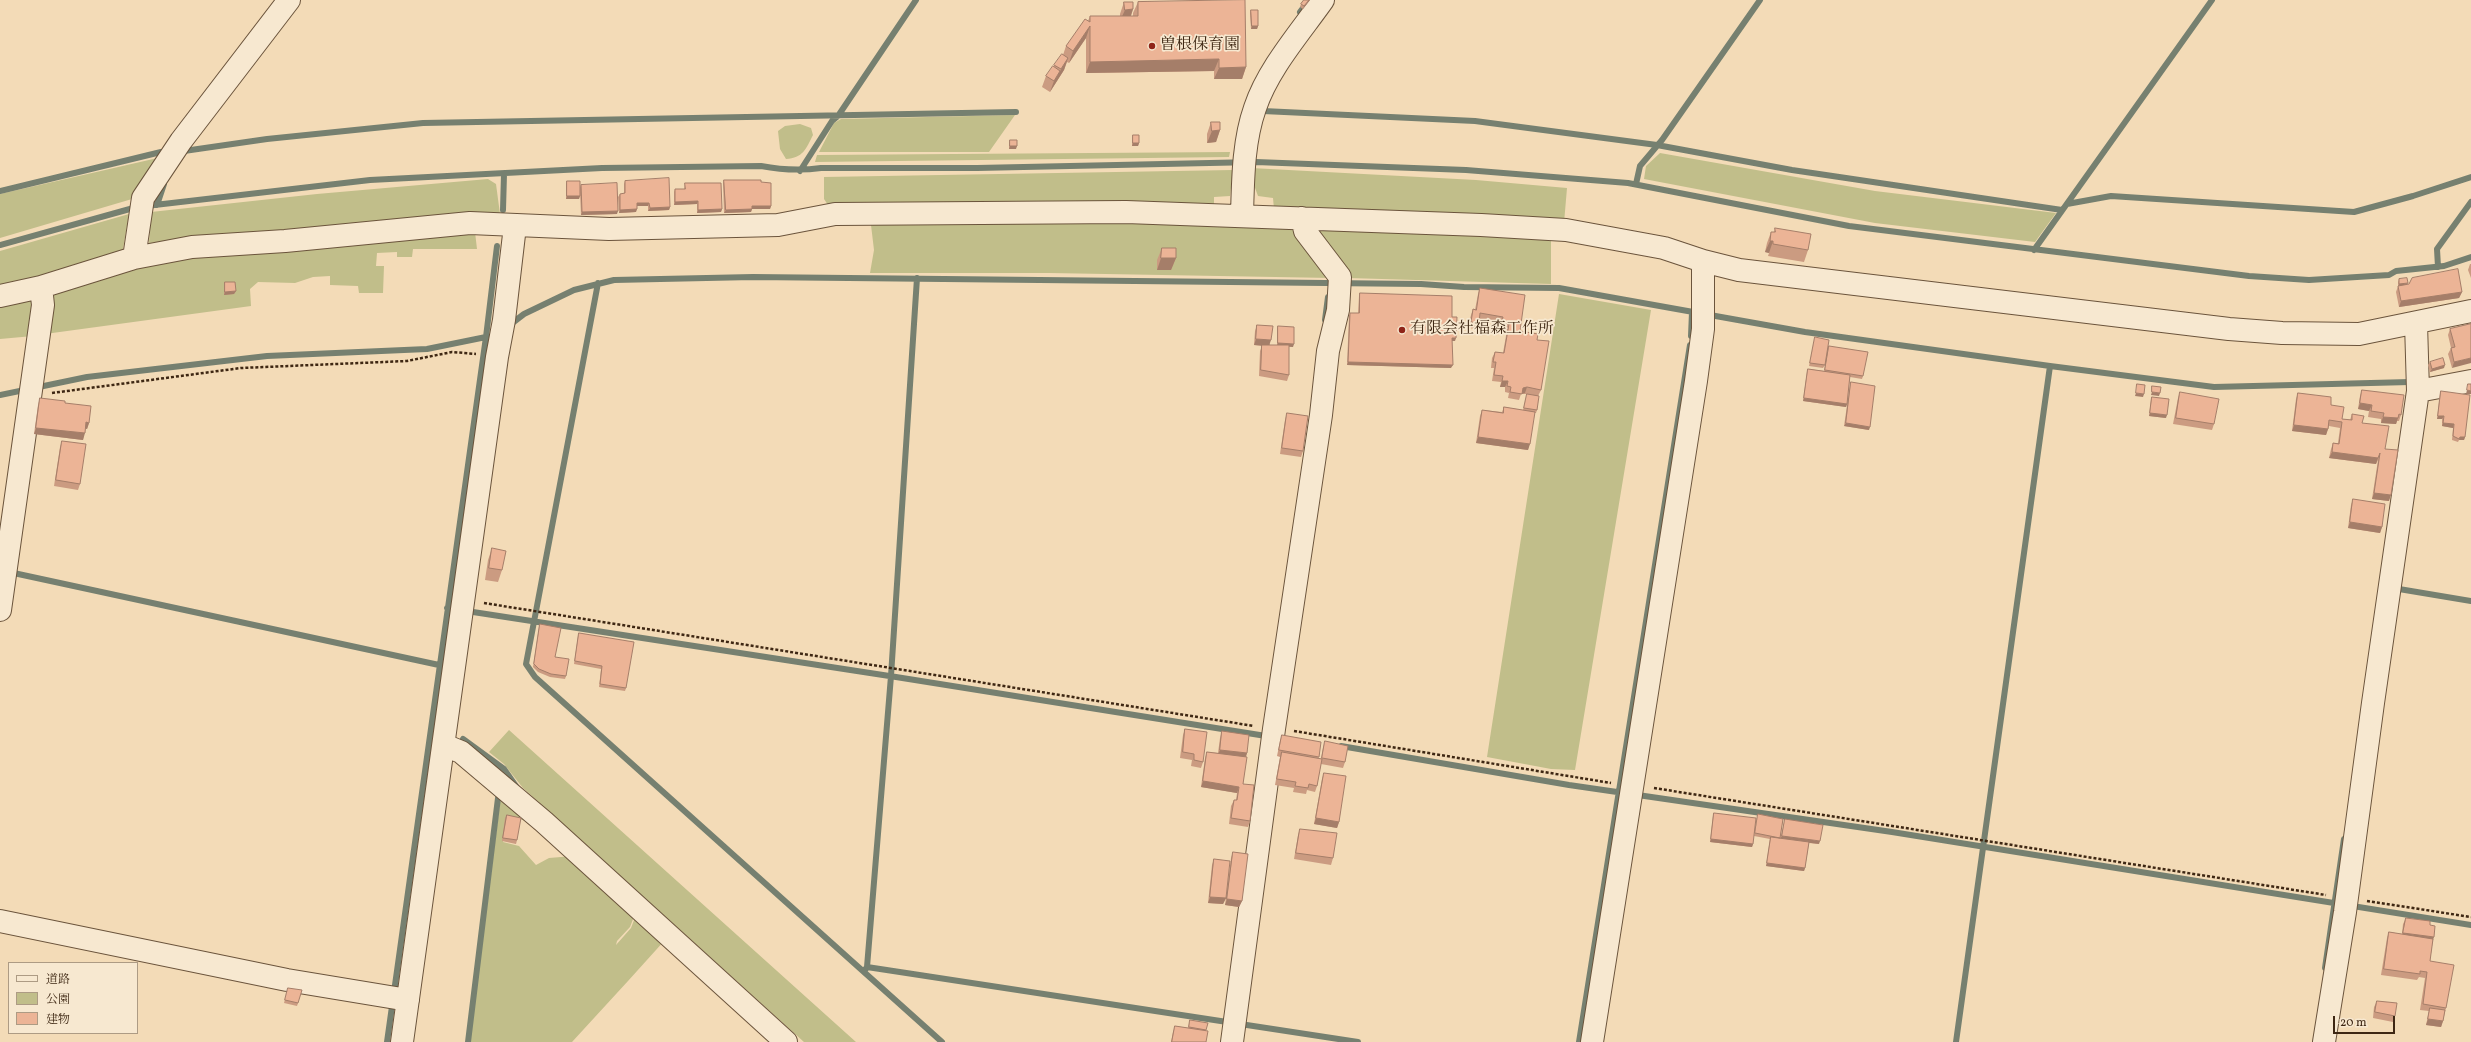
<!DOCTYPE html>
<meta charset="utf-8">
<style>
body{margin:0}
#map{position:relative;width:2471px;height:1042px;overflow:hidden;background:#f3dbb7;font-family:Vollkorn,"Noto Serif JP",serif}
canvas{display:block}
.legend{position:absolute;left:8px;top:962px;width:130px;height:72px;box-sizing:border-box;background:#f7e8d0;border:1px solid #ad9b84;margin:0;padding:5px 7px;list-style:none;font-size:12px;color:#3e2713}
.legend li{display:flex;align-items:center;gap:8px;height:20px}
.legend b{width:20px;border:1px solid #ad9b84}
.scale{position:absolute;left:2333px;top:1016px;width:62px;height:18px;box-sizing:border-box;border:2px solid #3e2713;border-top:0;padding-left:5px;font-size:12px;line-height:14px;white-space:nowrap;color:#3e2713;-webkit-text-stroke:3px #f7e8d0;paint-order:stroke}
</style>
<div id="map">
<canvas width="2471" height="1042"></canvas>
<ul class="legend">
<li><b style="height:5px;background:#f7e8d0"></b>道路</li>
<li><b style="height:11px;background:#c1be8a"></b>公園</li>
<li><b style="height:11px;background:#ecb496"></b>建物</li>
</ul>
<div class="scale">20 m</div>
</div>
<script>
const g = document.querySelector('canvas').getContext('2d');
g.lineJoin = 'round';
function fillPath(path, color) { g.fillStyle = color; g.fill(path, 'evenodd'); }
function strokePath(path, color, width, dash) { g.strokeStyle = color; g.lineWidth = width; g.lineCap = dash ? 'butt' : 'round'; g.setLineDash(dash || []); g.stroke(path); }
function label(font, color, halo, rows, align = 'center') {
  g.font = font + ' Vollkorn,"Noto Serif JP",serif'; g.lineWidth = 3.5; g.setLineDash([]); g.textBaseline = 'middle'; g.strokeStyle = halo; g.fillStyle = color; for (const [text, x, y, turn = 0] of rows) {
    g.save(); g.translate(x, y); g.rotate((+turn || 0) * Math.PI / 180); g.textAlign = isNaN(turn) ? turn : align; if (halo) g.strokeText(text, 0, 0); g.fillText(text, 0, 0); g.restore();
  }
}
fillPath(new Path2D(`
 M1015,115L989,152H819L834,123L841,119Z
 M800,124L811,128L813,135C806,149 803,158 786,159L780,149L778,131L785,126Z
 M1230,152L1229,157L815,162L817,155Z
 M1660,153L1875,191L2056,213L2035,242L1875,223L1644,179L1646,166Z
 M162,157L132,199L0,238V194Z
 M1251,168L1476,180L1567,188L1564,223L1274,209L1273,198L1258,196L1251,177Z
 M1233,170L1230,196L1214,197V204L828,205L824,199V177Z
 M488,179L496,184L500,214L149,243L151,212L317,194Z
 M129,214L122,255L0,287V251Z
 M1266,222L1284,224L1300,235L1332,278L1049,273H870L874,250L871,225Z
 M1320,226L1551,237V284L1348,278L1314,231Z
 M475,232L477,249H413L412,257H397V252L377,253L376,266H384L383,293H359L358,286L330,285V276L313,277L295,283L258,282L250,289L251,306L45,334L47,291L145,264L191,258Z
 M1559,294L1651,310L1575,770L1551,769L1487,757Z
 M35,298L33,336L0,339V304Z
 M509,730L856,1042H804L523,788L504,764L489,752Z
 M503,798L536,829L523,820L508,816L503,842L519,846L536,865L549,858L573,856L635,914L630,927L617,941L616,945L631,928L636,915L665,940L628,981L614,953L628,981L572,1042H470L500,802Z`), '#c1be8a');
strokePath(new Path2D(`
 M1300,12L1309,0
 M1263,111L1475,121L1657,145L1792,170L2062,210
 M184,151L267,139L423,123L1016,112
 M800,171L832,121L838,116L916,0
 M1636,184L1640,166L1662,140L1760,0
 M0,191L161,152
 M2067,204L2111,196L2354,212L2413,196L2471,177
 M157,205L164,184
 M146,206L370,180L602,168L761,166C782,170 800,171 821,168H977L1256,162L1466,170L1628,183L1849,226L2249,276L2309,280L2389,275L2396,271L2444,266L2471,257
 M503,210L504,174
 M0,245L137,207
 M2034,250L2212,0
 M2438,267L2437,249L2471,202
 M598,283L526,664L535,677L942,1042
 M1325,320L1328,297
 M511,324L524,314L574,290L614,280L753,277L1421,284L1464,287L1559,288L1805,332L2050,366L2214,387L2410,382
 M1691,336L1692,312
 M0,395L87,377L267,356L427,349L486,337L497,246
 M9,572L439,665
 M2399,589L2471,601
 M447,608L896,677L1266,736
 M463,739L504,769L518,789
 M1341,746L1569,785L1892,832L2471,925
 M867,967L891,676L917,278
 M2325,968L2344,839
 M865,970L867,967L1358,1042
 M387,1042L486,337
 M468,1042L498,798L502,793
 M1579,1042L1690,345
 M1956,1042L2050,366`), '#768070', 6);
const street = new Path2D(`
 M1242,216C1243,181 1243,142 1255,108C1268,69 1299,34 1323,0
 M134,258L143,198L181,141L289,0
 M0,296L41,287L134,258L192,247L285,241L470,223L609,229L778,225L835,214L1126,212L1481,225L1566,230L1664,248L1703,261L1739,270L2229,329L2282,333L2359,334L2471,311
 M2418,391L2471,381
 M0,610L43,305L41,287
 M444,745L461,752L544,822L786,1042
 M0,921L287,980L408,1000
 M402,1042L497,357L504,320L515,226
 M1232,1042L1274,729L1321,415L1328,351L1338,310L1340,277L1305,231L1302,218
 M1592,1042L1696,381L1703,329V261
 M2324,1042L2345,912L2373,703L2418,391L2416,323`);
strokePath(street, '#6b543c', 24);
strokePath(new Path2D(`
 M52,393L241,368L407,361L452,352L476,354
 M484,603L1254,726
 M1294,731L1611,783
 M1654,788L2326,895
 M2367,901L2471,917`), '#3e2713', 2.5, [3, 2]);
strokePath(street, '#f7e8d0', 22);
fillPath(new Path2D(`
 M1304,0H1310L1303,9L1300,7L1301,4Z
 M1124,2L1133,9L1131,16H1133V13L1138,2L1246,67L1242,79H1214V71L1086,73V38L1069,63L1067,62L1064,70L1050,92L1042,87L1046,76L1063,55L1066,46L1088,21L1090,16H1120V14Z
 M1251,10L1258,26L1257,29H1251L1250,13Z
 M1211,122L1220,130L1216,142L1207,143V134Z
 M1133,135L1139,143L1138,146H1132V138Z
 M1010,140L1016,149H1009V143Z
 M724,180L771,206L770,209H752L751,212L724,213L723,183Z
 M567,181L580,187L581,185L617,214L581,215L580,193L579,199H566V184Z
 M625,181L670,207L669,210L648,211V206H637L636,212L619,213L618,197L620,194L624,193V184Z
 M685,183L722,209L721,212L697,213V204L674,205V192L675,189H684Z
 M1775,228L1808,250L1804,262L1768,256L1769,253L1765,252L1767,243L1771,232H1774Z
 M1162,248L1176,258L1171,270H1157V260Z
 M2470,264H2471V278L2468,270Z
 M2399,279L2407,285L2462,292L2459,298L2399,307L2396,292L2398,286V282Z
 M225,282L236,291L234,294L224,295V285Z
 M1480,288L1520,331L1537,340L1541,390L1538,396L1537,410L1536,413H1534L1528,450L1476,443L1480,416L1482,410L1502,412L1504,407L1523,410L1527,394H1521L1519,400L1508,398L1509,393L1505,392V387H1500L1501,382L1492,381L1494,368H1491L1492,358L1495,352L1503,353L1507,330L1500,329L1501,323L1479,320L1477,329L1468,328L1471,315L1473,309L1475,310L1478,294Z
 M1360,293L1452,317L1455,341H1452L1451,368L1347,365L1349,316L1350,313H1358L1359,296Z
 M2471,324L2452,368L2448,354L2451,348L2448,335L2450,329Z
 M1257,325L1270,345H1277V329L1278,326L1293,347L1289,346V375L1287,381L1259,376L1260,351L1262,346L1254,345L1255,331Z
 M1815,337L1825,365L1823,368L1809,366Z
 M1829,346L1863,376L1862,379L1850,377L1847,404L1846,407L1803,401L1807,372L1808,369L1824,371L1828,349Z
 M2430,362L2444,368L2430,372L2428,365Z
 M1851,382L1869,430L1844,426L1850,385Z
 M2362,390L2401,415L2399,421H2397L2396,424L2381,423V419L2368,417L2369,411L2358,409L2360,396Z
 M2441,391L2465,437L2464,440H2459L2458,442L2452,440L2453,428L2442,426V419H2437L2440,394Z
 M2180,392L2214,424L2212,430L2173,424L2178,398Z
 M2298,393L2331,405L2342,419L2350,420L2352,414L2362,423L2385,449L2389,501L2372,499L2378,460L2376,464L2329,458L2331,449L2333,443H2338L2340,428L2329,426L2326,435L2292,431L2296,399Z
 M2152,397L2166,418L2149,416L2151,400Z
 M40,398L65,403L89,423L87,429L85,428L83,440L34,434L38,405Z
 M1287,413L1303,451L1301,457L1280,454L1285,420Z
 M62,441L80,484L78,490L54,486L60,447Z
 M2353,499L2382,527L2380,533L2348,528L2351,505Z
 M492,548L502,570L498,582L485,580L488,560Z
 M540,624L555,657L566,676L565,679L550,677L538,672L533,667L539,627Z
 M579,633L626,688L625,691L599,687L601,669L574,664L578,636Z
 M1185,729L1203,762L1201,768L1191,766L1192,760L1180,758L1183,735Z
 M1222,731L1247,753L1246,757L1243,784L1250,821L1248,827L1229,824L1231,806L1234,800H1236L1237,793L1201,787L1205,758L1207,752L1218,753L1220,738Z
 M1282,735L1319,757L1318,759H1321L1323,748L1325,741L1345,762L1343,768L1321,764L1317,786L1315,792L1307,790L1306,794L1293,792L1294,788L1275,785L1280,757L1277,756L1280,741Z
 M1324,773L1339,822L1337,828L1314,824L1322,779Z
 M1714,813L1753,844L1752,847L1710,842L1713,816Z
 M1758,814L1783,819L1780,839L1785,819L1819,844L1809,843L1805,868L1804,871L1766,866L1770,839L1754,836Z
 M507,815L517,840L516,844L502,841L505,818Z
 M1300,829L1333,858L1331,865L1294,859L1298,835Z
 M1233,852L1242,901L1239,907L1225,905L1231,858Z
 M1214,859L1226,898L1223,904L1208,903L1212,865Z
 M2406,918L2430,925L2433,939L2430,961L2446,1008L2445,1012L2443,1021L2441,1027L2426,1025L2429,1011L2420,1010L2425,978L2419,977L2417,980L2381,975L2387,938L2389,932L2402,934L2403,924Z
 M288,988L298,1003L297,1006L284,1003Z
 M2377,1001L2395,1016L2393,1022L2373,1018L2374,1007Z
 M1190,1020L1206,1030V1042H1171L1173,1032L1175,1026L1188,1028Z`), '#cb9b81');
fillPath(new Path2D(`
 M1309,0H1310L1303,9L1304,6Z
 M1133,9L1129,21H1120L1125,10Z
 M1090,26L1086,38L1069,63L1073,51Z
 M1252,26H1258L1257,29H1251Z
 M1068,58L1064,70L1050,92L1054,81Z
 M1219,59L1214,71L1086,73L1090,62Z
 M1246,67L1242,79H1214L1219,68Z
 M1220,130L1216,142L1207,143L1212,131Z
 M1133,143H1139L1138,146H1132Z
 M1010,146H1017L1016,149H1009Z
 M567,196H580L579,199H566Z
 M698,201L697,204L674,205L675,202Z
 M637,203H649L648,206H636Z
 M752,206H771L770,209H751Z
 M670,207L669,210L648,211L650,208Z
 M637,209L636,212L619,213L620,210Z
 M722,209L721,212L697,213L698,210Z
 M752,209L751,212L724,213L726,210Z
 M618,211L617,214L581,215L582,212Z
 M1770,241H1773L1769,253L1765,252Z
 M1161,258H1176L1171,270H1157Z
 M2408,283L2406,286L2398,287L2399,284Z
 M236,291L234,294L224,295L225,292Z
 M2462,292L2459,298L2399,307L2401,301Z
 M1452,338H1456L1455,341H1451Z
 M1256,339L1271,340L1269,346L1254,345Z
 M1278,343L1294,344L1293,347L1277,346Z
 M2471,358V363L2452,368L2454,362Z
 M1348,362L1453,365L1451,368L1347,365Z
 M2445,365L2444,368L2430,372L2432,369Z
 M1502,381H1508L1505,387H1500Z
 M1527,387L1525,393L1521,394L1523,388Z
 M2467,390L2471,391V394H2466Z
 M2152,392L2160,393L2159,396L2151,395Z
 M2136,393L2144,394L2143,397L2135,396Z
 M1804,398L1847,404L1846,407L1803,401Z
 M2360,403L2372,405L2369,411L2358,409Z
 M2150,413L2167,415L2166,418L2149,416Z
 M2438,416H2444L2442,419H2437Z
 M2383,417L2398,418L2396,424L2381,423Z
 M86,422L89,423L87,429L84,428Z
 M1846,423L1870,427L1869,430L1844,426Z
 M2443,423L2454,424L2453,428L2442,426Z
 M2294,425L2328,429L2326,435L2292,431Z
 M36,428L85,433L83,440L34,434Z
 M1478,437L1530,444L1528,450L1476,443Z
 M2460,437H2465L2464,440H2459Z
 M2332,452L2378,458L2376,464L2329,458Z
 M2374,493L2391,495L2389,501L2372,499Z
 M2350,522L2382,527L2380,533L2348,528Z
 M1220,750L1247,753L1245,759L1217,756Z
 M1203,781L1239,787L1237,793L1201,787Z
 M1316,818L1339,822L1337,828L1314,824Z
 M1782,836L1820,841L1819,844L1780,839Z
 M1711,839L1753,844L1752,847L1710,842Z
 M1767,863L1805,868L1804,871L1766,866Z
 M1210,897L1226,898L1223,904L1208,903Z
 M1227,899L1242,901L1239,907L1225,905Z
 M2403,933L2434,937L2432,943L2401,939Z
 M2428,1019L2443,1021L2441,1027L2426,1025Z`), '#a57e69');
const building = new Path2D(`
 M1245,0L1246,67L1219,68V59L1090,62V26L1073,51L1066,46L1085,19L1090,22V16H1138V2Z
 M1304,0H1309L1304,6L1301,4Z
 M1124,2H1133V9L1125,10Z
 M1251,10H1258V26H1252Z
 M1062,54L1068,58L1061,69L1054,65Z
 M1053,66L1060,71L1054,81L1046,76Z
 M1211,122H1220V130L1212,131Z
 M1133,135H1139V143H1133Z
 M1010,140H1017V146H1010Z
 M669,178L670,207L650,208L649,203H637V209L620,210V194L625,193V181Z
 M724,180H761V182L771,183V206H752V209L726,210Z
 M567,181H580V196H567Z
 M617,183L618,211L582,212L581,185Z
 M685,183H721L722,209L698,210V201L675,202V189H685Z
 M1775,228L1811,234L1808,250L1773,244V241H1770L1771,232H1775Z
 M1162,248H1176V258H1161Z
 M2458,269L2462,292L2401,301L2398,286L2409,284L2412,278Z
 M2407,278L2408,283L2399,284V279Z
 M225,282H235L236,291L225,292Z
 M1480,288L1525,295L1520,331L1538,334L1537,340L1549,341L1541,390L1527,387L1523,388L1522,394L1510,392L1511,387L1507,386L1508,381H1502L1503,376L1494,375L1496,362H1493L1495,352L1504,353L1509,324L1502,323L1503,317L1480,313L1479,323L1471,322L1473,309L1476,310Z
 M1360,293L1452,296V317H1457L1456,338H1452L1453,365L1348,362L1350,313H1359Z
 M2471,324V358L2454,362L2451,348L2455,347L2450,329Z
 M1257,325L1273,326L1271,340L1256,339Z
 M1278,326L1294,327V344L1278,343Z
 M1815,337L1829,340L1825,365L1810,363Z
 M1262,345H1289V375L1261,370Z
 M1829,346L1868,352L1863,376L1825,370Z
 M2443,358L2445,365L2432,369L2430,362Z
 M1808,369L1850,375L1847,404L1804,398Z
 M1851,382L1875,386L1870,427L1846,423Z
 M2137,384L2145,385L2144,394L2136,393Z
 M2468,384H2471V391L2467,390Z
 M2152,386L2161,387L2160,393L2152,392Z
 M2362,390L2404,395L2401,415L2399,414L2398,418L2383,417L2384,413L2371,411L2372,405L2360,403Z
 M2441,391L2470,395L2465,437H2460L2459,439L2453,436L2454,424L2443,423L2444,416H2438Z
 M2180,392L2219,399L2214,424L2176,418Z
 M2298,393L2331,397V405L2344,407L2342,419L2352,420V414L2364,416L2362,423L2389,426L2385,449L2398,450L2391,495L2374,493L2380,453L2378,458L2332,452L2333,443L2339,444L2342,422L2329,420L2328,429L2294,425Z
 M1527,394L1539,396L1537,410L1524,408Z
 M2152,397L2169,399L2167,415L2150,413Z
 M40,398L65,401V403L91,406L89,423L86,422L85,433L36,428Z
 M1504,407L1535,412L1530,444L1478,437L1482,410L1503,413Z
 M1287,413L1308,416L1303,451L1282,448Z
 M62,441L86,444L80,484L56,480Z
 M2353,499L2385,504L2382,527L2350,522Z
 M492,548L506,551L502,570L489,568Z
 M540,624L561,628L555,657L569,659L566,676L551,674L539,669L534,664Z
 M579,633L634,642L626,688L600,684L602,666L575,661Z
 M1185,729L1207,732L1203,762L1194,760V754L1183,752Z
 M1222,731L1249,735L1247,753L1220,750Z
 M1282,735L1321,742L1319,757L1279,750Z
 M1325,741L1348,746L1345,762L1322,758Z
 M1207,752L1247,757L1243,784L1254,785L1250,821L1231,818L1234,800H1237L1239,787L1203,781Z
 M1282,752L1322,759L1317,786L1309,784L1308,788L1295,786L1296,782L1277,779Z
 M1324,773L1346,776L1339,822L1316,818Z
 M1714,813L1756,818L1753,844L1711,839Z
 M1758,814L1783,819L1780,838L1755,833Z
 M507,815L521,818L517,840L503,838Z
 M1785,819L1823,825L1820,841L1782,836Z
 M1300,829L1337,833L1333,858L1296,853Z
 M1771,837L1809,842L1805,868L1767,863Z
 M1233,852L1248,854L1242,901L1227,899Z
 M1214,859L1230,861L1226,898L1210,897Z
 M2406,918L2430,921V925L2435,926L2434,937L2403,933Z
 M2389,932L2433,939L2430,961L2454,965L2446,1008L2423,1004L2427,972L2420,971V974L2384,969Z
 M288,988L302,990L298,1003L285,1000Z
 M2377,1001L2397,1003L2395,1016L2375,1012Z
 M2430,1008L2445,1010L2443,1021L2428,1019Z
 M1190,1020L1208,1023L1206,1030L1189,1027Z
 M1175,1026L1208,1031L1206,1042H1172Z`);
fillPath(building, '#ecb496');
strokePath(building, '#a57e69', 1);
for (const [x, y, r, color] of [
 [1152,46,4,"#8f2418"],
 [1402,330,4,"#8f2418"]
]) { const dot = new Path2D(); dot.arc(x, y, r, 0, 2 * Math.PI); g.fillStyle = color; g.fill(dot); strokePath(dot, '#f7e8d0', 1.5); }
label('16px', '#3e2713', '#f7e8d0', [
 ["曽根保育園",1160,46],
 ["有限会社福森工作所",1410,330]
], 'left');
</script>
